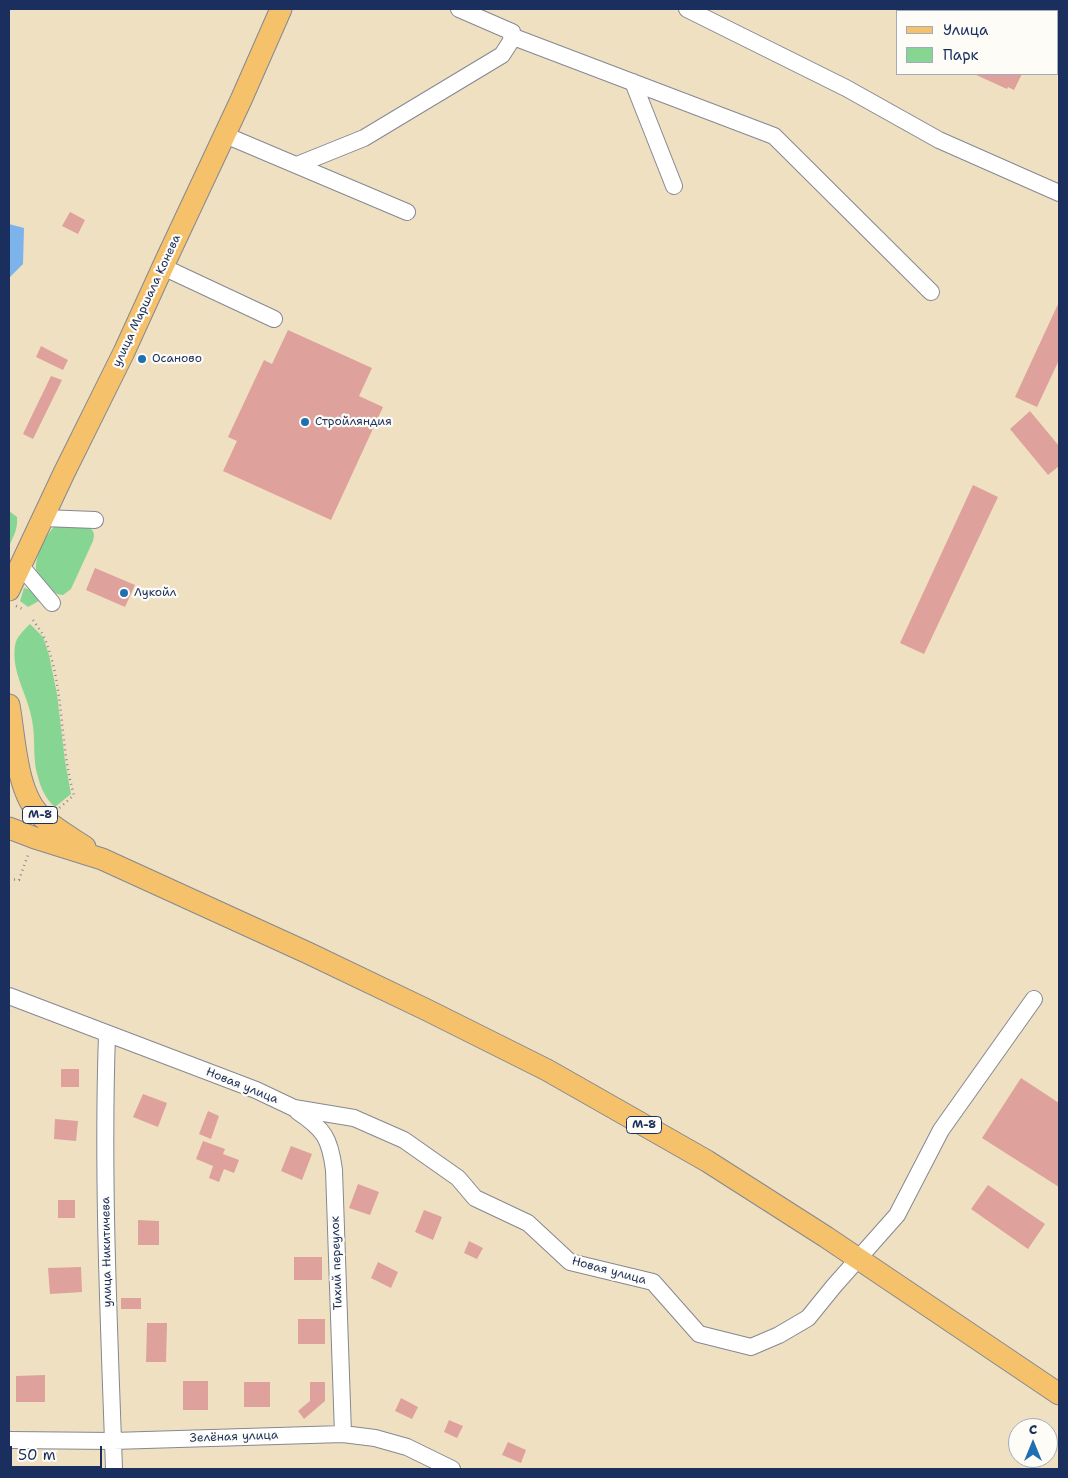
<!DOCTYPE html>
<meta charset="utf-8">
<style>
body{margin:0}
#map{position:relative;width:1068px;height:1478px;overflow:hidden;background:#efe0c2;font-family:"Shantell Sans",sans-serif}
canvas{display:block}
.frame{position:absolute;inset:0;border:10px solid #1b2f5e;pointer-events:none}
.legend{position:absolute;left:896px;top:10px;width:162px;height:65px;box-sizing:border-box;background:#fdfcf7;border:1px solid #a3aaba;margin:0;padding:6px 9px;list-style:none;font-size:15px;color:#1b2f5e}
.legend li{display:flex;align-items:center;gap:10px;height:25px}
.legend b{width:25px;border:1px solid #a3aaba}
.north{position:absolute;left:1008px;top:1418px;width:50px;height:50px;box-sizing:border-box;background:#fdfcf7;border:1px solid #a3aaba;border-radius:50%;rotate:0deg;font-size:14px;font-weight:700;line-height:20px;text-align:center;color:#1b2f5e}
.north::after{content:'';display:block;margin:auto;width:18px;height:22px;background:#1f6fb2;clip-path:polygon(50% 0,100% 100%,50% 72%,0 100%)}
.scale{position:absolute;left:10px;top:1446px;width:92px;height:22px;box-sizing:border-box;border:2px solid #1b2f5e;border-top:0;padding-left:6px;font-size:15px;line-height:18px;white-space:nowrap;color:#1b2f5e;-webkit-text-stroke:4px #fdfcf7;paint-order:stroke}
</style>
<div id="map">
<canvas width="1068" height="1478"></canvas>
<div class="frame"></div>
<ul class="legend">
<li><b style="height:6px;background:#f5c16b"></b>Улица</li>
<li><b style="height:14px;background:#87d593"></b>Парк</li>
</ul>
<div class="north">С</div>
<div class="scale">50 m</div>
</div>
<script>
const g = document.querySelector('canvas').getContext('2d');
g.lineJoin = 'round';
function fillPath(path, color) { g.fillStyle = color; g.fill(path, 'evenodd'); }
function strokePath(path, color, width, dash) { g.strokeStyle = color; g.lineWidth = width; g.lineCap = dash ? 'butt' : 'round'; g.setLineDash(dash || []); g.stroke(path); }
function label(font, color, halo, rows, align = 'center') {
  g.font = font + ' "Shantell Sans",sans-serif'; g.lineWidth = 4.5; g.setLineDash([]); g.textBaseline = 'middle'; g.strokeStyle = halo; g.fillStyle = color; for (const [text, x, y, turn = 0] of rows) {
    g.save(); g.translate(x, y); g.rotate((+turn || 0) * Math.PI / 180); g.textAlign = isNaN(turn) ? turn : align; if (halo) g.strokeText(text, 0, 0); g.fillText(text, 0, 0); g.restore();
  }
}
fillPath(new Path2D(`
 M9,511L17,517C18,528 14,536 9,546Z
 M55,526L89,527C94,531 95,534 93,541L71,589L63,595C53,594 50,591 44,583C42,580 39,576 37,573C32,561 46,534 55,526Z
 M24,588L32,590L41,598L39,601L28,607L20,601Z
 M30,624L43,637L49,655L57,694L65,761L71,794L55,807C46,799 41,789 38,777C32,759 36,739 32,720C28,695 11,672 15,646C16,637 24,630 30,624Z`), '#87d593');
fillPath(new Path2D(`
 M9,224L24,228L23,264L9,278Z`), '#7db3eb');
fillPath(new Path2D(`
 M974,74H1022L1014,90L1008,87L1007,89Z
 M70,212L85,220L78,234L62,226Z
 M1059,302V360L1037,407L1015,397Z
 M288,330L372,368L359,396L383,407L331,520L223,471L237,441L228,437L264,360L272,364Z
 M41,346L68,360L63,370L36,357Z
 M51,376L62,380L33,439L23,434Z
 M1030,411L1059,446V466L1048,475L1010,429Z
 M973,485L998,497L924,654L900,643Z
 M95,568L135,585L125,607L86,590Z
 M61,1069H79V1087H61Z
 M1021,1078L1059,1103V1187L982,1138Z
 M143,1094L167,1103L158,1127L133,1117Z
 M208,1111L219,1116L211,1139L199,1134Z
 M55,1119L78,1121L76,1141L54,1139Z
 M203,1141L225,1149L223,1154L239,1160L234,1173L224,1169L219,1182L209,1178L213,1166L196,1159Z
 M291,1146L312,1154L302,1180L281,1171Z
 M358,1184L379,1192L370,1215L349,1208Z
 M988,1185L1045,1224L1028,1249L971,1209Z
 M58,1200H75V1218H58Z
 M424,1210L442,1217L433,1240L415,1232Z
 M138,1220L159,1221V1245H138Z
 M469,1241L483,1248L477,1259L464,1253Z
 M294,1257H322V1280H294Z
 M378,1262L398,1272L391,1288L371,1278Z
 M81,1267L82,1292L50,1294L48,1268Z
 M121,1298H141V1309H121Z
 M298,1319H325V1344H298Z
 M147,1323H167L166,1362H146Z
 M45,1375V1402H16V1376Z
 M183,1381H208V1410H183Z
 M244,1382H270V1407H244Z
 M310,1382H325V1401L304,1419L298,1411L310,1401Z
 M401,1398L418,1407L412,1419L395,1411Z
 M449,1420L463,1426L457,1438L444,1432Z
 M508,1442L526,1450L521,1463L502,1455Z`), '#dfa19b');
const minor = new Path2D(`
 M687,9L846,88L939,140L1059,193
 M511,36L774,136L931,292
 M633,82L674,186
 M225,135L407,212
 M297,165L364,138L502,55L511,41L512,32L459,9
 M163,267L274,319
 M43,518L95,520
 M20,565L52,603
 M9,996L256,1090L294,1108L354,1118L404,1140L458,1178L475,1198L528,1223L570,1262L653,1282L699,1334L751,1347L779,1335L808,1318L834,1286L897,1215L941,1130L1034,999
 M107,1034C102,1179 109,1324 114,1469
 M297,1111C324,1129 330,1138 334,1170L343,1434
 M9,1440L113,1441L343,1434L375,1438L407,1447L452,1469`);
const major = new Path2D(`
 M9,590L64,473L124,352L166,260L241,100L281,9
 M9,705C15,737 16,793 41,816C54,828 70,837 85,847
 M9,828L35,838L102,859L308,953L427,1010L547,1070L707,1161L826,1237L1059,1394`);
strokePath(minor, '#858890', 18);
strokePath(major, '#858890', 23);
strokePath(new Path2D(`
 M16,606L25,610
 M33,620C37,626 42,632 45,639C65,689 59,745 74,795L57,810
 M9,879L19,880L29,852`), '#858890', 2.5, [1, 4]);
strokePath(minor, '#fff', 16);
strokePath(major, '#f5c16b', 21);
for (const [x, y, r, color] of [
 [142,359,5,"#1f6fb2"],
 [305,422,5,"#1f6fb2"],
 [124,593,5,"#1f6fb2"]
]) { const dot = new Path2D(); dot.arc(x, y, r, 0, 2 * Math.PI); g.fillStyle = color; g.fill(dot); strokePath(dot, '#fdfcf7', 2); }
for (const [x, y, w] of [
 [40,815,35],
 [644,1125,35]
]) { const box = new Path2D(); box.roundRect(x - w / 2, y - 8.5, w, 17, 4); g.fillStyle = '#fdfcf7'; g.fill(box); strokePath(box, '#1b2f5e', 1); }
label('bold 11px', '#1b2f5e', null, [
 ["М-8",40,815],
 ["М-8",644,1125]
]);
label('12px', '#1b2f5e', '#fdfcf7', [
 ["улица Маршала Конева",147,301,-65],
 ["Новая улица",242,1086,22],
 ["улица Никитичева",107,1252,-91],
 ["Тихий переулок",337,1263,-92],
 ["Новая улица",609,1271,15],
 ["Зелёная улица",234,1437,-2]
]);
label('12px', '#1b2f5e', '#fdfcf7', [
 ["Осаново",152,359],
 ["Стройляндия",315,422],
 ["Лукойл",134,593]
], 'left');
</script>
